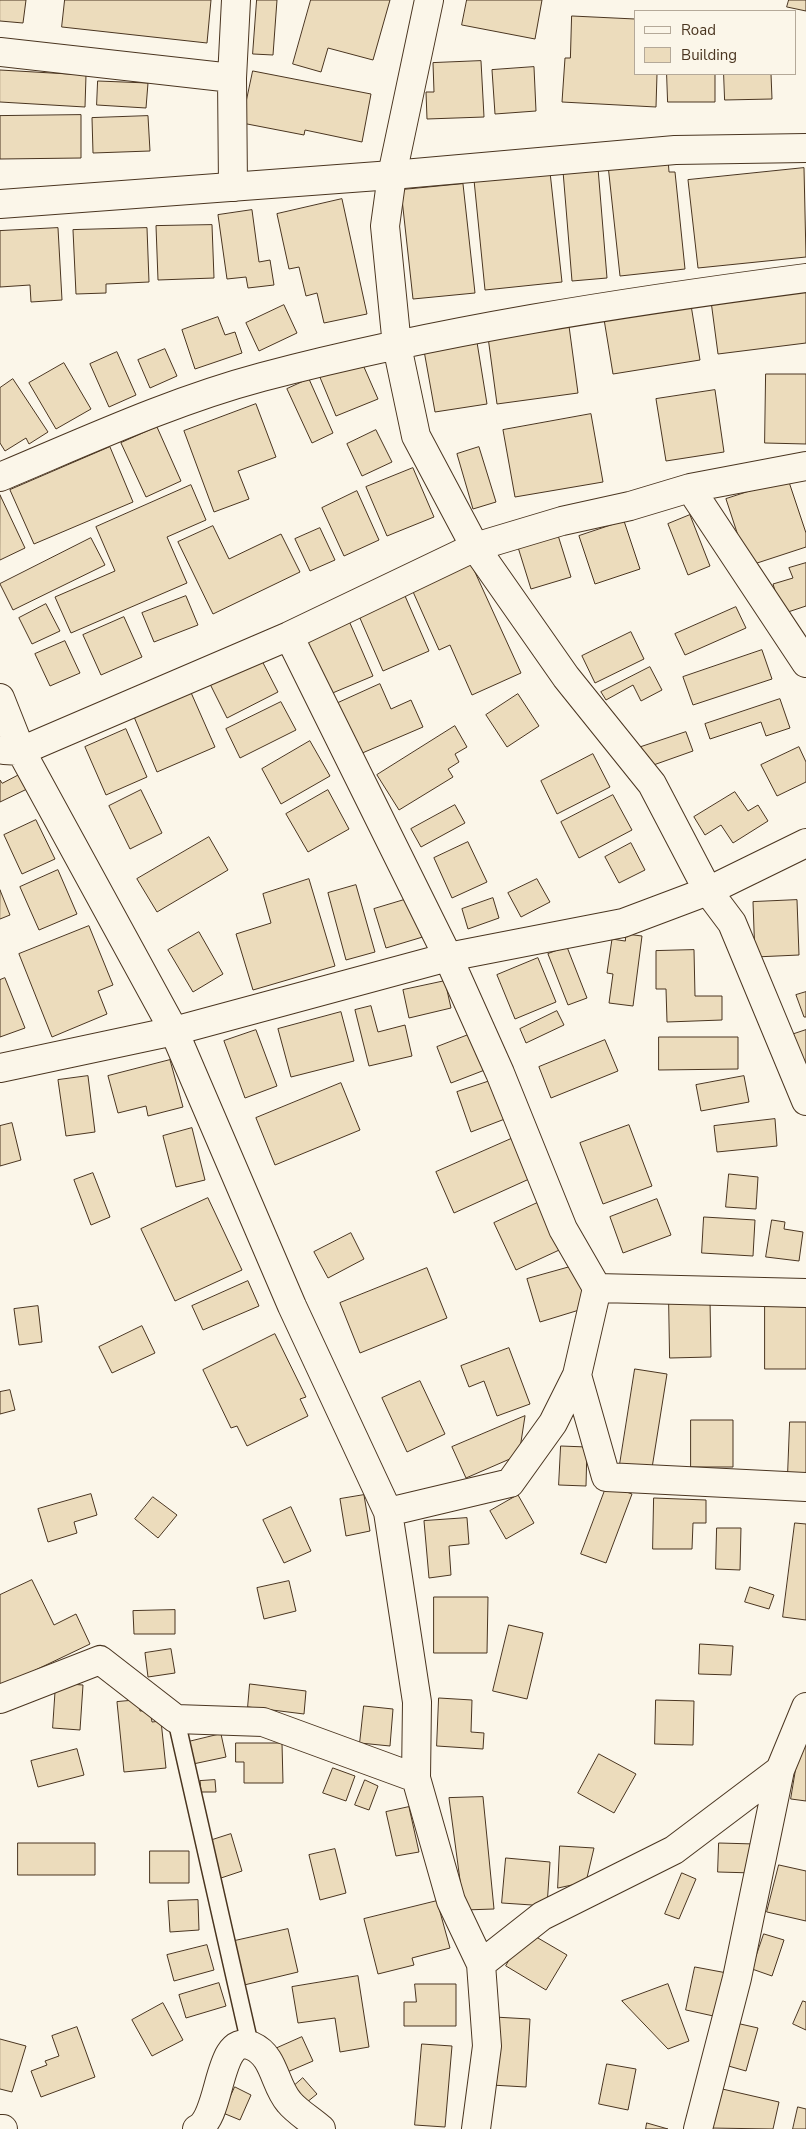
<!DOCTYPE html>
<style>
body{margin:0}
#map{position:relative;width:806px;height:2129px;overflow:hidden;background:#fbf6e9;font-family:"Nunito Sans",sans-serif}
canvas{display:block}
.legend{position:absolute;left:634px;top:10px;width:162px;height:65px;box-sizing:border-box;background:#fbf6e9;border:1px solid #b4a999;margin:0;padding:6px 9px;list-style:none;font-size:15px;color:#4a3520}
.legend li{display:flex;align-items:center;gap:10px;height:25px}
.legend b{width:25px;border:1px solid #b4a999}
</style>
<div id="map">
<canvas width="806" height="2129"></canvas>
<ul class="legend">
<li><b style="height:6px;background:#fbf6e9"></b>Road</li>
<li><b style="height:14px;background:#ecdcbc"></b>Building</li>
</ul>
</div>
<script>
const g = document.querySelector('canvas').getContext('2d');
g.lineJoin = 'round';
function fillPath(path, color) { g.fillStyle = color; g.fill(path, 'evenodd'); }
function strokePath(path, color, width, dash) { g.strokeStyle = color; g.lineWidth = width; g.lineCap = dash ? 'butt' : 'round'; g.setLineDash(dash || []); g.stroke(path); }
const building = new Path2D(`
 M0,0H26L23,23L0,21Z
 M65,0H211L207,43L62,27Z
 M257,0H277L273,55L253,54Z
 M311,0H390L373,60L328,48L321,72L293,64Z
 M467,0H542L535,39L462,25Z
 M789,0H806V11L787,7Z
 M572,16L635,19V74H657L656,107L562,102L565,58H570Z
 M481,61L484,117L427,119L426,92H434L433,63Z
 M534,67L536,111L495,114L492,70Z
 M0,70L86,75L85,107L0,102Z
 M253,71L371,94L362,142L305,130L304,135L242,123Z
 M667,74H715V102H668Z
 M724,74H771L772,99L725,100Z
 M98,81L148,83L146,108L97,105Z
 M81,115V158L0,159V116Z
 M148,116L150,151L93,153L92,118Z
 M668,159L669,172H675L685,269L620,276L608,165Z
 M598,168L607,278L572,281L563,171Z
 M804,168L806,257L698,268L688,180Z
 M550,172L562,282L485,290L474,180Z
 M463,184L475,293L413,299L401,190Z
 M342,199L367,314L324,323L317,293L306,296L299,267L289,269L277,214Z
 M252,210L259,262L270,260L274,285L248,288L246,277L227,279L218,215Z
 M212,225L214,278L158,280L156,226Z
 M58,228L62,300L31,302L30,285L0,287V231Z
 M147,228L149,282L106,284V293L76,294L73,230Z
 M806,289V343L718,354L711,301Z
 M690,299L700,360L613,374L603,313Z
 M284,305L297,333L259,351L246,323Z
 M218,317L225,335L235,332L242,353L195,369L182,330Z
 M569,326L578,393L497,404L488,337Z
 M476,336L487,404L435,412L423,345Z
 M165,349L177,376L150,388L138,360Z
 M117,352L136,395L109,407L90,364Z
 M360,358L378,399L336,416L319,375Z
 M64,363L91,409L56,429L29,383Z
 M766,374H806V444L765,443Z
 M13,379L48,432L29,444L26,438L5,451L0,443V388Z
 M309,379L333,433L312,443L287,389Z
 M715,390L724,452L666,461L656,399Z
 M256,404L276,457L238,471L249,499L214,512L184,431Z
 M591,414L603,482L515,497L503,430Z
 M157,427L181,481L146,497L121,443Z
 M376,430L392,462L362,476L347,444Z
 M110,447L133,502L34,544L10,490Z
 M479,447L496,502L473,509L457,454Z
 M413,468L434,517L387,536L366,487Z
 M788,479L806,533V547L748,566L726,499Z
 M191,485L206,520L167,537L187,583L71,633L55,597L115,571L96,527Z
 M357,491L379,540L344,556L322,508Z
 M0,495L25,548L0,560Z
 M690,515L710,566L688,575L668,524Z
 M624,521L640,569L595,584L579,536Z
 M213,526L229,559L281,534L300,572L213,614L178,542Z
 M320,528L335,560L310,571L295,539Z
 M557,532L571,577L531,589L517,544Z
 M91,538L105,565L13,610L0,584Z
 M469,559L521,673L472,695L450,645L439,650L410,585Z
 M806,563V606L782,614L773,584L793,578L789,568Z
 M402,589L429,651L383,671L356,609Z
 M186,596L198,625L154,642L142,613Z
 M46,604L60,631L32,644L19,618Z
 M736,607L746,628L685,655L675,634Z
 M346,614L373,676L323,697L296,637Z
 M124,617L142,657L101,675L83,635Z
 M631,632L644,659L595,683L582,656Z
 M65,641L80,673L50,686L35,654Z
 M762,650L772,679L693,705L683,677Z
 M259,655L278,692L227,718L208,680Z
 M650,667L662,690L641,701L633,685L606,700L601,692Z
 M380,684L391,709L411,700L423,727L360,754L338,703Z
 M189,688L215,747L157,772L132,712Z
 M518,694L539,726L507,747L486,715Z
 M780,699L790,728L766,736L761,722L710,739L705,724Z
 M281,702L296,730L240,758L226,729Z
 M455,726L467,747L455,754L459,762L448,769L453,777L399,810L377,775Z
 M126,729L147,777L106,795L85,747Z
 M686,732L693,751L645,768L638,748Z
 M310,741L330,776L281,804L262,769Z
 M799,747L806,762V782L777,796L761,765Z
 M593,754L610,787L557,814L541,781Z
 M19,775L27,789L0,802V780L2,783Z
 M141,790L162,833L130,849L109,806Z
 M328,790L349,829L308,852L286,814Z
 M735,792L748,811L758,805L768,821L733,843L721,825L705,835L694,817Z
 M613,795L632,830L579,858L561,822Z
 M455,805L465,823L421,847L411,829Z
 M36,820L55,859L22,874L4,835Z
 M209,837L228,870L157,912L137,879Z
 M468,842L487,882L452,898L434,858Z
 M631,843L645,870L619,883L605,857Z
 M58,870L77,914L39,930L20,887Z
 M309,879L335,966L253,990L236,934L271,923L263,894Z
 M537,879L550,902L521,917L508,893Z
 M356,885L375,952L346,960L328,893Z
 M0,890L10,915L0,919Z
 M414,897L426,936L386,948L374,909Z
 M493,898L499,918L468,929L462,909Z
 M797,900L799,955L755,957L753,902Z
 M89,926L113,985L98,991L107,1014L52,1037L19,954Z
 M199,932L223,974L193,992L168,950Z
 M626,934L642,936L633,1006L609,1003L613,974L607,973L612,939L625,941Z
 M567,947L587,998L568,1005L548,954Z
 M694,950L695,996H722V1020L667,1022L666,989H656V951Z
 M538,958L556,1002L515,1019L497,975Z
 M5,978L25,1028L0,1037V980Z
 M445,981L451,1008L409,1018L403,990Z
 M806,992V1017H804L796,995Z
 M371,1006L378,1032L405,1025L412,1056L369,1066L355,1010Z
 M557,1011L564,1025L526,1043L520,1029Z
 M341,1012L354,1061L291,1077L278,1029Z
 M256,1030L277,1086L245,1098L224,1041Z
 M806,1030V1071L785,1037Z
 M476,1032L490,1068L451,1083L437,1047Z
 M659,1037H738V1069L659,1070Z
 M605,1040L618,1071L551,1098L539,1067Z
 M170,1060L183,1107L148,1116L146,1106L118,1113L108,1076Z
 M88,1076L95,1132L66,1136L58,1080Z
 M744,1076L749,1102L701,1111L696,1085Z
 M496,1079L510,1117L471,1132L457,1092Z
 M341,1083L360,1130L275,1165L256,1118Z
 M775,1119L777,1146L717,1152L714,1126Z
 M12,1123L21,1160L0,1166V1126Z
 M629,1125L652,1186L603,1204L580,1143Z
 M192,1128L205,1180L176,1187L163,1136Z
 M520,1135L538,1175L454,1213L436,1172Z
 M93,1173L110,1217L91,1225L74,1180Z
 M729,1174L758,1177L756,1209L726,1207Z
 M208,1198L242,1270L175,1301L141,1229Z
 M548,1198L570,1245L516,1270L494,1223Z
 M657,1199L671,1235L623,1253L610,1217Z
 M704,1217L755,1220L753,1256L702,1253Z
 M772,1220L785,1222L784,1229L803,1232L799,1261L766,1257Z
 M351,1233L364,1259L328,1278L314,1252Z
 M577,1265L589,1307L540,1322L527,1279Z
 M427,1268L447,1318L360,1353L340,1303Z
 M248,1281L259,1306L203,1330L192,1306Z
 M669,1300H710L711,1357L670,1358Z
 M38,1306L42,1342L19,1345L14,1309Z
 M765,1306L806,1307V1369H765Z
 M142,1326L155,1353L112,1373L99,1347Z
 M275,1334L306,1397L300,1399L308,1416L247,1446L237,1426L231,1428L203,1370Z
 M509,1348L530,1404L497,1416L484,1381L469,1387L461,1366Z
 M635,1369L667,1374L652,1468L620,1464Z
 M420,1381L445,1434L407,1452L382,1398Z
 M10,1390L15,1410L0,1414V1392Z
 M525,1416L519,1455L466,1478L452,1447Z
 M691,1420H733V1467H691Z
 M790,1422H806V1474H788Z
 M561,1446L587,1447L586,1486L559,1485Z
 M607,1485L632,1494L606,1563L581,1554Z
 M91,1494L97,1515L74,1522L77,1533L48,1542L38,1509Z
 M364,1495L370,1531L346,1536L340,1499Z
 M518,1495L534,1523L506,1539L490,1511Z
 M153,1497L177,1515L158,1538L135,1519Z
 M654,1498L706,1500V1523H693L692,1549H653Z
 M291,1507L311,1551L284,1563L263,1520Z
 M467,1518L469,1544L449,1546L451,1575L429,1578L424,1521Z
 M795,1523L806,1524V1620L783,1617Z
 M717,1528H741L740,1570L716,1569Z
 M32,1580L54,1625L76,1614L90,1644L0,1687V1595Z
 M289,1581L296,1611L264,1619L257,1588Z
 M750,1587L774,1595L769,1609L745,1602Z
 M434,1597H488L487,1653H434Z
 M175,1610V1634H134L133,1611Z
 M509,1625L543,1633L527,1699L493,1691Z
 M700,1644L733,1646L731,1675L699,1674Z
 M171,1649L175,1673L148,1677L145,1653Z
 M56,1683L83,1685L80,1730L53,1728Z
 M250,1684L306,1691L304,1714L248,1707Z
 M439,1698L472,1700L471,1732L484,1733L483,1749L437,1746Z
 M139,1700L140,1711L150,1710L152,1722L161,1721L166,1768L124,1772L117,1702Z
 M656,1700L694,1701L693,1745L655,1744Z
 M364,1706L393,1709L390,1746L360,1743Z
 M221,1734L226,1757L193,1764L188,1742Z
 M801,1739L806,1740V1801L791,1799Z
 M236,1743H282L283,1783H244V1762H236Z
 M77,1749L84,1775L38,1787L31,1761Z
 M599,1754L636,1774L614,1813L578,1793Z
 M333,1768L355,1776L346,1801L323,1793Z
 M215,1780L216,1792H201L200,1781Z
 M365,1780L378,1786L369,1810L355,1805Z
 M483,1797L494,1909L464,1910L449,1798Z
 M409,1807L419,1852L396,1856L386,1812Z
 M231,1834L242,1871L218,1879L206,1842Z
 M18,1843H95V1875H18Z
 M719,1843L755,1844L754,1873L718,1872Z
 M560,1846L594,1848L586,1882L558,1888Z
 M335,1849L346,1893L320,1900L309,1855Z
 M150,1851H189V1883H150Z
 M506,1858L550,1862L547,1906L502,1903Z
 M779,1865L806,1871V1921L767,1912Z
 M682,1873L696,1879L679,1919L665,1914Z
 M198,1900L199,1930L170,1932L168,1901Z
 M437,1901L450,1948L412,1958L414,1965L378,1974L364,1919Z
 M288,1929L298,1972L240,1986L230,1942Z
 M526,1931L567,1955L546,1990L506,1966Z
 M764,1934L784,1940L772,1976L752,1969Z
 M207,1945L214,1970L174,1981L167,1955Z
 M695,1967L727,1973L718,2017L686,2010Z
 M358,1976L369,2047L340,2052L335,2018L298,2023L292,1987Z
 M219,1983L226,2006L186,2018L179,1995Z
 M415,1984H456V2026H404V2002H416Z
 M668,1984L689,2041L668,2049L622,2001Z
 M803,2001L806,2002V2030L793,2024Z
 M163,2003L183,2040L152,2056L132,2020Z
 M494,2017L530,2019L526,2087L491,2085Z
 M736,2023L758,2028L746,2071L725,2065Z
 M77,2027L95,2077L41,2097L31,2071L47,2065L45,2061L59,2056L52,2036Z
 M302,2037L313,2061L285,2073L275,2049Z
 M0,2039L26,2046L12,2092L0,2089Z
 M422,2044L452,2046L445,2127L415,2125Z
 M607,2064L636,2069L628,2110L599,2104Z
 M303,2078L317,2094L301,2107L287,2092Z
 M235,2087L251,2095L240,2120L223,2113Z
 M718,2088L779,2102L773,2129L709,2128Z
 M798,2107L806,2109V2129H793Z
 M647,2123L668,2129H646Z`);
fillPath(building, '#ecdcbc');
strokePath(building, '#4a3520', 1);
const service = new Path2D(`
 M176,1719L250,2045`);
const minor = new Path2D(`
 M429,0L392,175L385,226L397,346L416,436L475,547L566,677L652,784L708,891L732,923L806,1101
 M0,52L232,78
 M233,187L232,78L236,0
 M0,477C86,441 172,401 262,377C440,330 624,302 806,278
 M690,488L806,663
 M289,636L448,957L500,1073L563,1229L597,1288L577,1375L553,1423L510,1483L388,1512
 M0,698L21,751L174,1031L292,1306L388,1512L417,1702L416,1778L451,1901L481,1964L487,2046L476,2129
 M4,750L21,751L289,636L475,547L562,521L630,506L690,488L806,466
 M0,1068L174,1031L448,957L623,923L708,891L806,843
 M597,1288L806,1293
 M577,1375L606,1477L806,1487
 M0,1699L100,1660L176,1719L263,1722L416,1778
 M481,1964L542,1916L674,1850L780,1770
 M0,2129H3
 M197,2129C223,2117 216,2031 252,2046C275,2056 274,2085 289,2102C297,2112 311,2120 321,2129
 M698,2129L737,1978L780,1770L806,1707`);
const tertiary = new Path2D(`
 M0,204L392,175L675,150L806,148`);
strokePath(service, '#4a3520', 19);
strokePath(minor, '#4a3520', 30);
strokePath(tertiary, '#4a3520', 30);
strokePath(service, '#fbf6e9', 16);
strokePath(minor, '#fbf6e9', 28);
strokePath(tertiary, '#fbf6e9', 28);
</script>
